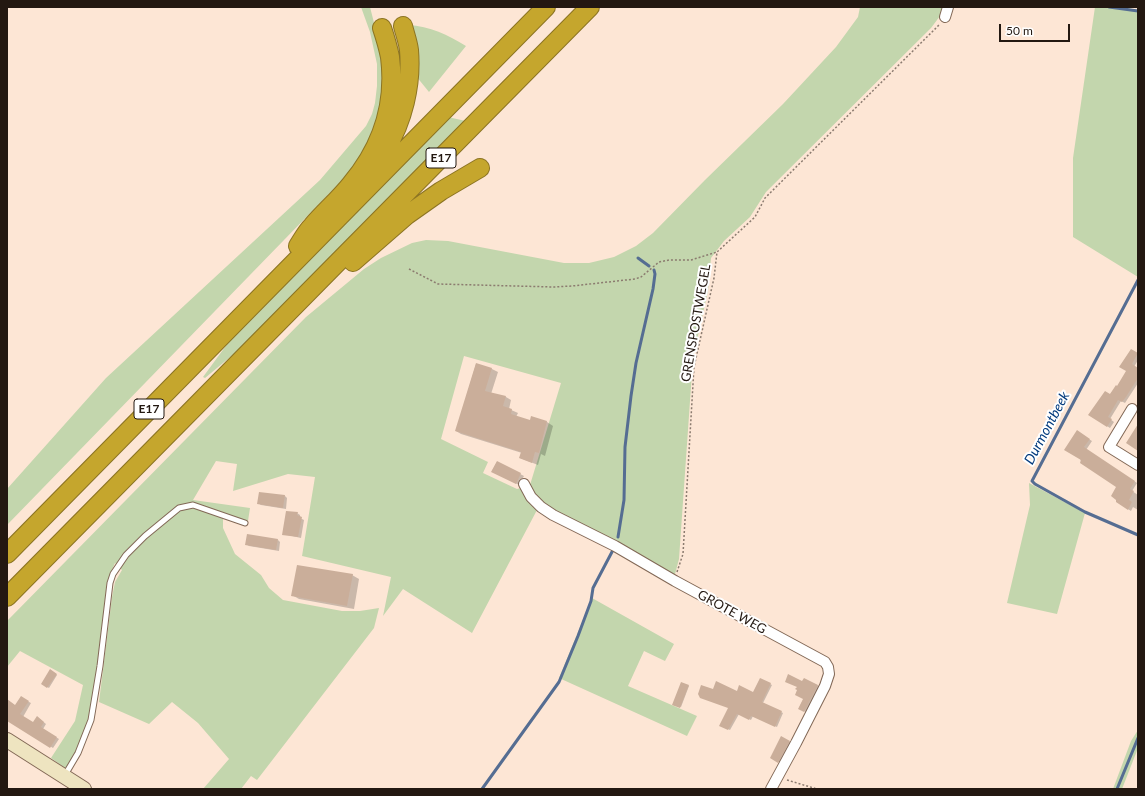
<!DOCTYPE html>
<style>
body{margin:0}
#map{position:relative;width:1145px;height:796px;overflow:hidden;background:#fde6d5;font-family:Lato,sans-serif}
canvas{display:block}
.frame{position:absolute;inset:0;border:8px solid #231811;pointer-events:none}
.scale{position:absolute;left:999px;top:24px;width:71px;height:18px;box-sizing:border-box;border:2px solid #231811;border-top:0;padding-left:5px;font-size:12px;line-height:14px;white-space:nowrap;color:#231811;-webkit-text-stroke:3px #fff;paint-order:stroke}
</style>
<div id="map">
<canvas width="1145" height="796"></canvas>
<div class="frame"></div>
<div class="scale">50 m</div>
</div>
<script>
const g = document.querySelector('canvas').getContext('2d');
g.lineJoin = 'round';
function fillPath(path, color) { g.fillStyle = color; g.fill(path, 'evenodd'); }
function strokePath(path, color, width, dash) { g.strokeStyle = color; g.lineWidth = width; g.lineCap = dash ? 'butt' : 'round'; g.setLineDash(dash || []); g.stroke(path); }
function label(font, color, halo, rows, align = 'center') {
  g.font = font + ' Lato,sans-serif'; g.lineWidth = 4; g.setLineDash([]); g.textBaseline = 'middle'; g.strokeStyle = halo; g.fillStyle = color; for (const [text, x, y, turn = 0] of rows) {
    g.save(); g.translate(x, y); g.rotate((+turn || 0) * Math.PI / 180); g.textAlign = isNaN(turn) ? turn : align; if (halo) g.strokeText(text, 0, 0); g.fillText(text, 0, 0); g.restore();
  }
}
fillPath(new Path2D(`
 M361,7H370L386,70V91L374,135L353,169L7,525V489L106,378L320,180L366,126L372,114L375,103L377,86V64L370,32Z
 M860,7H943L940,16L931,28L766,192L750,217L724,241L711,258L708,291L693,358L679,559L674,578L545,508L538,500L530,485L561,383L464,356L441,439L488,462L483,473L517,489L521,488L524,495L537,510L472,633L403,589L383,616L391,577L302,556L315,477L288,474L233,491L237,464L216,461L193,500L250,508L248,521L223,517V528L235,554L261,575L269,588L283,600L342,611H360L379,608L374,628L257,780L251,776L241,789H203L229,759L198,723L172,702L149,724L99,702L112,597L115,582L122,570L115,563L107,582L94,693L87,723L71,763L65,768L51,758L75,721L83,685L20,651L7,667V621L306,317L364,269L381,258L412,243L426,240L448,241L564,263H589L614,257L636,246L653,233L705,180L783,104L836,47L858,17Z
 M1095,7H1122L1138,10V277L1073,237V158Z
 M408,25C430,26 448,35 466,46L429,92L416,76Z
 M448,117L470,122L253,338L205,378L203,377L228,343L303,264Z
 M1029,483L1085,513L1057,614L1007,603L1030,505Z
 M592,598L674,644L665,661L644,651L628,686L697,716L687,736L559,678Z
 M1138,730V748L1122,789H1113L1131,741Z`), '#c3d6ad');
fillPath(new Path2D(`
 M1132,350L1138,354V360L1134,367L1138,369V383L1125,403L1121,401L1110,419L1114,422L1110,428L1090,415L1117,387L1127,371Z
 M476,364L492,369L498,372L491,394L506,397L511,400L509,409L518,413L516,417L531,422L532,418L547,422L553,426L545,456L541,454L538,465L520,458L522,453L461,434L456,431Z
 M1077,432L1092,441L1086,450L1137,483L1132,491L1138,495V510L1133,507L1131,511L1117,502L1118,487L1081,463Z
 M497,462L524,476L519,485L492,471Z
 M285,496L287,498L286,509L261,505L258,503Z
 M297,513L300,515V518L304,520L301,538L283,534Z
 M278,540L280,542L279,551L249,546L246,544Z
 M352,575L359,579L354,609L299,599L292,595Z
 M50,671L57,675L49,688L42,684Z
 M761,679L772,685L763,703L783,713L777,727L753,716L751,720L739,714L730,730L720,725L729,708L713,690L754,693Z
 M804,679L821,687L807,713L799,708L804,698L803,682Z
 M682,683L689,686L681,707L673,704Z
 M21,698L31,703L23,717L33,723L40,719L46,724L43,729L59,739L53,748L7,720V700L16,706Z
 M781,737L792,743L781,763L771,758Z`), '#0003');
strokePath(new Path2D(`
 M1109,7L1138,11
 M638,258L649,266
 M1138,280L1032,481L1035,484L1085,512L1138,535
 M618,537L624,500L625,447L631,396L636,363L653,289L655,274L654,270
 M482,789L559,682L578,636L591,601L593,588L613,550
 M1117,789L1138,738`), '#556d92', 3);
fillPath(new Path2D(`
 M1131,349L1138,353L1132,364L1138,368V378L1126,397L1122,402L1118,400L1108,417L1112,419L1107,427L1088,415L1105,391L1110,394L1116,385L1117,386L1126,371L1119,367Z
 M476,363L492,368L485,391L506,396L503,406L512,409L511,414L530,420L531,416L547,421L539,453L535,452L532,463L519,458L521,452L455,431Z
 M1138,424V451L1126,443Z
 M1077,430L1090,439L1084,447L1135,481L1130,489L1134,491L1129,500L1132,502L1128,510L1116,502V500L1111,496L1116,487L1080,463L1081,460L1064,450Z
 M497,461L521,473L516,484L491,472Z
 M259,492L285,495L283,508L257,504Z
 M286,511L298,512L297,515L302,517L298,537L282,535Z
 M247,534L278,539L276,550L245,545Z
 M297,565L353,574L347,606L291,596Z
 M50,669L57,674L47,688L41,684Z
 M788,674L802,681L804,678L818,685L804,712L798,709L803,699L795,695L797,690L795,689L797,687L785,682Z
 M760,678L771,683L762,702L782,711L775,727L751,716L749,720L737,714L728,730L719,726L728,708L700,698L698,694L701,685L713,689L716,681L737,691L739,685L753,692Z
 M681,682L689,685L680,708L672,705Z
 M21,696L29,701L20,714L33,722L37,716L44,722L41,727L57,737L50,748L7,721V699L15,705Z
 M781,736L790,741L778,763L770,758Z`), '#caae9a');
const service = new Path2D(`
 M65,775L78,753L91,720L100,666L110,583L113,574L126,555L145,536L179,508L193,505L245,523`);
const minor = new Path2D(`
 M945,17L948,7
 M1132,409L1109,447L1138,465
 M524,484L531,497L541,507L553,515L615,546L675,581L825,662L828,667L829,674L825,686L796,743L771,789`);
const secondary = new Path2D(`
 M7,740L84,789`);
const motorway = new Path2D(`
 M364,178C371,169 379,160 385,151C403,121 412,85 409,50C408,42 405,34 403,26
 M298,246C302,240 306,232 312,226C324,212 339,199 351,184C382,147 396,105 390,57C388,47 385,37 382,28
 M353,262L407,215L441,191L480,168
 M7,554L546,7
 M7,597L590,7`);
strokePath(service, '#826856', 7);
strokePath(minor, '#826856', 12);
strokePath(secondary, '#826856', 16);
strokePath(motorway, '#8c7423', 20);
strokePath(new Path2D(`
 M409,269L438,284L554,287L572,286L635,279L641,277L659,262L669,260H691L717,252
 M677,572L683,554L694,367L714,278L717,252L755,217L765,198L939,25
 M787,780L817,789`), '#8b7b6f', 1.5, [2, 2]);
strokePath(service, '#fff', 5);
strokePath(minor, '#fff', 10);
strokePath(secondary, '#eee4c0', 14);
strokePath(motorway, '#c5a62d', 18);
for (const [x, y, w] of [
 [441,158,30],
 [149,409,30]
]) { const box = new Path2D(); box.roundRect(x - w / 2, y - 10, w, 20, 3); g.fillStyle = '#fff'; g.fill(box); strokePath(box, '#231811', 1); }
label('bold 12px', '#231811', null, [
 ["E17",441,158],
 ["E17",149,409]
]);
label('13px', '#231811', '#fff', [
 ["GRENSPOSTWEGEL",696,323,-80],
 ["GROTE WEG",732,612,29]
]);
label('italic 14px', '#053c7e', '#fff', [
 ["Durmontbeek",1047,428,-62]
]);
</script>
